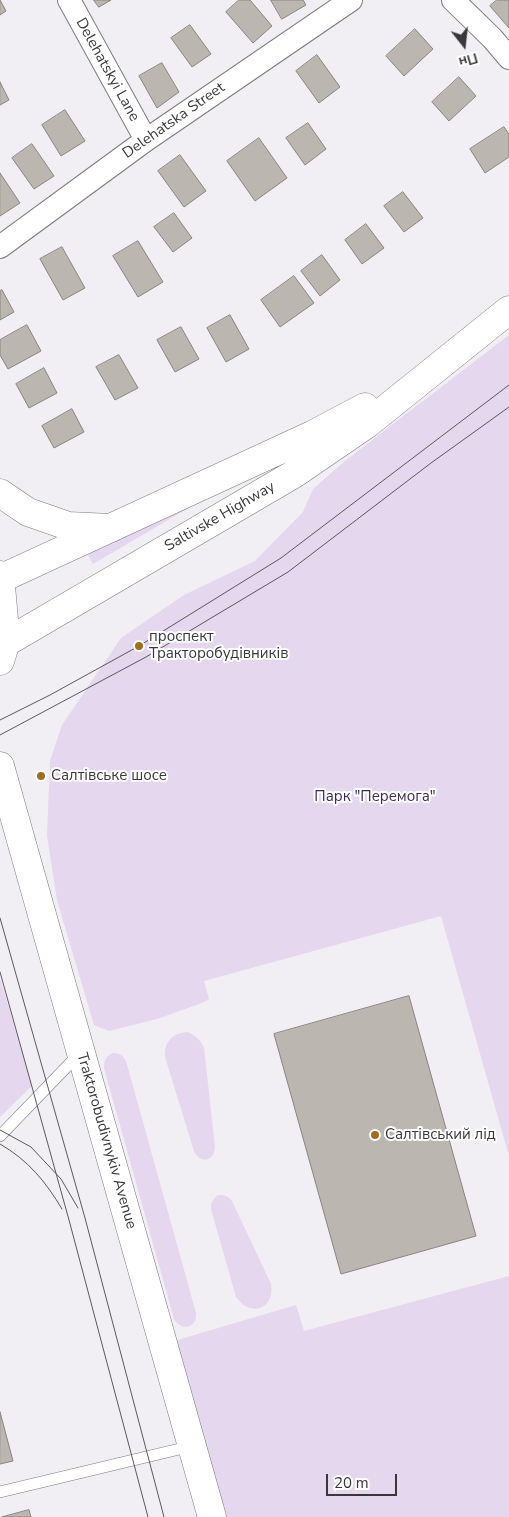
<!DOCTYPE html>
<meta charset="utf-8">
<style>
body{margin:0}
#map{position:relative;width:509px;height:1517px;overflow:hidden;background:#f1eef4;font-family:"Nunito Sans",sans-serif}
canvas{display:block}
.north{position:absolute;left:439px;top:20px;width:50px;height:50px;-webkit-text-stroke:4px #fff;paint-order:stroke;rotate:164deg;font-size:14px;font-weight:700;line-height:20px;text-align:center;color:#39373a}
.north::after{content:'';display:block;margin:auto;width:18px;height:22px;background:#39373a;clip-path:polygon(50% 0,100% 100%,50% 72%,0 100%)}
.scale{position:absolute;left:326px;top:1474px;width:71px;height:22px;box-sizing:border-box;border:2px solid #39373a;border-top:0;padding-left:6px;font-size:15px;line-height:18px;white-space:nowrap;color:#39373a;-webkit-text-stroke:4px #fff;paint-order:stroke}
</style>
<div id="map">
<canvas width="509" height="1517"></canvas>
<div class="north">Пн</div>
<div class="scale">20 m</div>
</div>
<script>
const g = document.querySelector('canvas').getContext('2d');
g.lineJoin = 'round';
function fillPath(path, color) { g.fillStyle = color; g.fill(path, 'evenodd'); }
function strokePath(path, color, width, dash) { g.strokeStyle = color; g.lineWidth = width; g.lineCap = dash ? 'butt' : 'round'; g.setLineDash(dash || []); g.stroke(path); }
function label(font, color, halo, rows, align = 'center') {
  g.font = font + ' "Nunito Sans",sans-serif'; g.lineWidth = 4; g.setLineDash([]); g.textBaseline = 'middle'; g.strokeStyle = halo; g.fillStyle = color; for (const [text, x, y, turn = 0] of rows) {
    g.save(); g.translate(x, y); g.rotate((+turn || 0) * Math.PI / 180); g.textAlign = isNaN(turn) ? turn : align; if (halo) g.strokeText(text, 0, 0); g.fillText(text, 0, 0); g.restore();
  }
}
fillPath(new Path2D(`
 M509,335V1156L441,916L204,981L209,999L202,1003L157,1019L109,1031L94,1025L57,900L47,836L50,761L62,725L121,638L184,595L255,561L303,512L313,489L345,461Z
 M182,497L187,509L93,564L82,544Z
 M0,978L32,1086L0,1117Z
 M188,1032C196,1036 200,1039 204,1048L215,1147C214,1162 200,1164 194,1151L165,1057C164,1042 172,1033 188,1032Z
 M112,1053C119,1053 123,1055 126,1061L196,1313C197,1328 182,1332 174,1319L104,1068C104,1060 106,1057 112,1053Z
 M218,1195C225,1195 228,1196 232,1201L271,1284C275,1309 251,1318 236,1297L211,1209C211,1202 213,1199 218,1195Z
 M509,1276V1517H224L174,1341L296,1305L304,1331Z`), '#e4d7ee');
const building = new Path2D(`
 M0,0L6,11L0,15Z
 M94,0H111L99,7Z
 M239,0H250L272,26L253,43L226,12Z
 M271,0H303L306,5L282,19Z
 M497,0H509V28L490,6Z
 M190,25L211,54L192,67L171,38Z
 M415,29L433,49L404,76L386,56Z
 M317,55L340,87L319,103L296,71Z
 M162,63L179,92L157,108L139,76Z
 M459,77L476,96L449,121L432,102Z
 M0,82L9,100L0,105Z
 M65,110L85,141L61,156L42,125Z
 M308,123L326,149L305,165L286,138Z
 M504,127L509,134V157L485,173L470,149Z
 M259,138L287,178L255,201L227,161Z
 M32,144L54,176L34,189L12,158Z
 M180,155L206,191L184,207L158,171Z
 M0,173L20,203L0,216Z
 M403,192L423,218L404,232L384,206Z
 M174,213L192,238L173,252L154,227Z
 M366,224L384,248L362,264L345,240Z
 M138,241L163,282L138,297L113,256Z
 M62,247L85,288L63,300L40,259Z
 M322,255L340,280L320,296L301,271Z
 M294,276L314,303L280,327L261,300Z
 M2,290L14,312L0,320V291Z
 M230,315L249,349L226,362L207,328Z
 M27,325L41,351L8,369L0,355V340Z
 M181,327L199,359L175,372L157,340Z
 M119,355L138,388L115,400L96,367Z
 M44,368L57,393L29,408L16,384Z
 M72,409L84,432L54,448L42,426Z
 M409,996L476,1236L341,1274L274,1034Z
 M0,1412L13,1461L0,1464Z
 M29,1510L31,1517H2Z`);
fillPath(building, '#bbb6b0');
strokePath(building, '#89847f', 1);
const service = new Path2D(`
 M0,1136L80,1053
 M0,1492L192,1446`);
const minor = new Path2D(`
 M69,0L146,140
 M453,0L492,38L509,58
 M0,247L146,140L351,0`);
const secondary = new Path2D(`
 M0,493L28,512L68,526L111,528
 M0,575L6,642L0,661
 M0,766L212,1517`);
const primary = new Path2D(`
 M0,579L312,435L365,407
 M0,646L294,474L367,424L509,310`);
strokePath(service, '#7c797f', 12);
strokePath(minor, '#7c797f', 24);
strokePath(secondary, '#7c797f', 29);
strokePath(primary, '#7c797f', 29);
strokePath(service, '#fff', 11);
strokePath(minor, '#fff', 22);
strokePath(secondary, '#fff', 28);
strokePath(primary, '#fff', 28);
strokePath(new Path2D(`
 M0,720L50,695L139,646L281,558L509,385
 M0,735L146,657L288,572L431,463L509,407
 M0,918L85,1218L164,1517
 M0,972L69,1220L148,1517
 M0,1130L31,1147L61,1179L78,1208
 M0,1144C28,1160 46,1182 62,1209`), '#5b595c', 1);
for (const [x, y, r, color] of [
 [139,646,5,"#9c6e1f"],
 [41,776,5,"#9c6e1f"],
 [375,1135,5,"#9c6e1f"]
]) { const dot = new Path2D(); dot.arc(x, y, r, 0, 2 * Math.PI); g.fillStyle = color; g.fill(dot); strokePath(dot, '#fff', 2); }
label('15px', '#39373a', '#fff', [
 ["Delehatskyi Lane",107,70,61],
 ["Delehatska Street",174,121,-35],
 ["Saltivske Highway",220,517,-30],
 ["Traktorobudivnykiv Avenue",106,1141,74]
]);
label('15px', '#39373a', '#fff', [
 ["проспект",149,637],
 ["Тракторобудівників",149,654],
 ["Салтівське шосе",51,776],
 ["Салтівський лід",385,1135]
], 'left');
label('15px', '#402851', '#fff', [
 ["Парк \"Перемога\"",375,797]
]);
</script>
